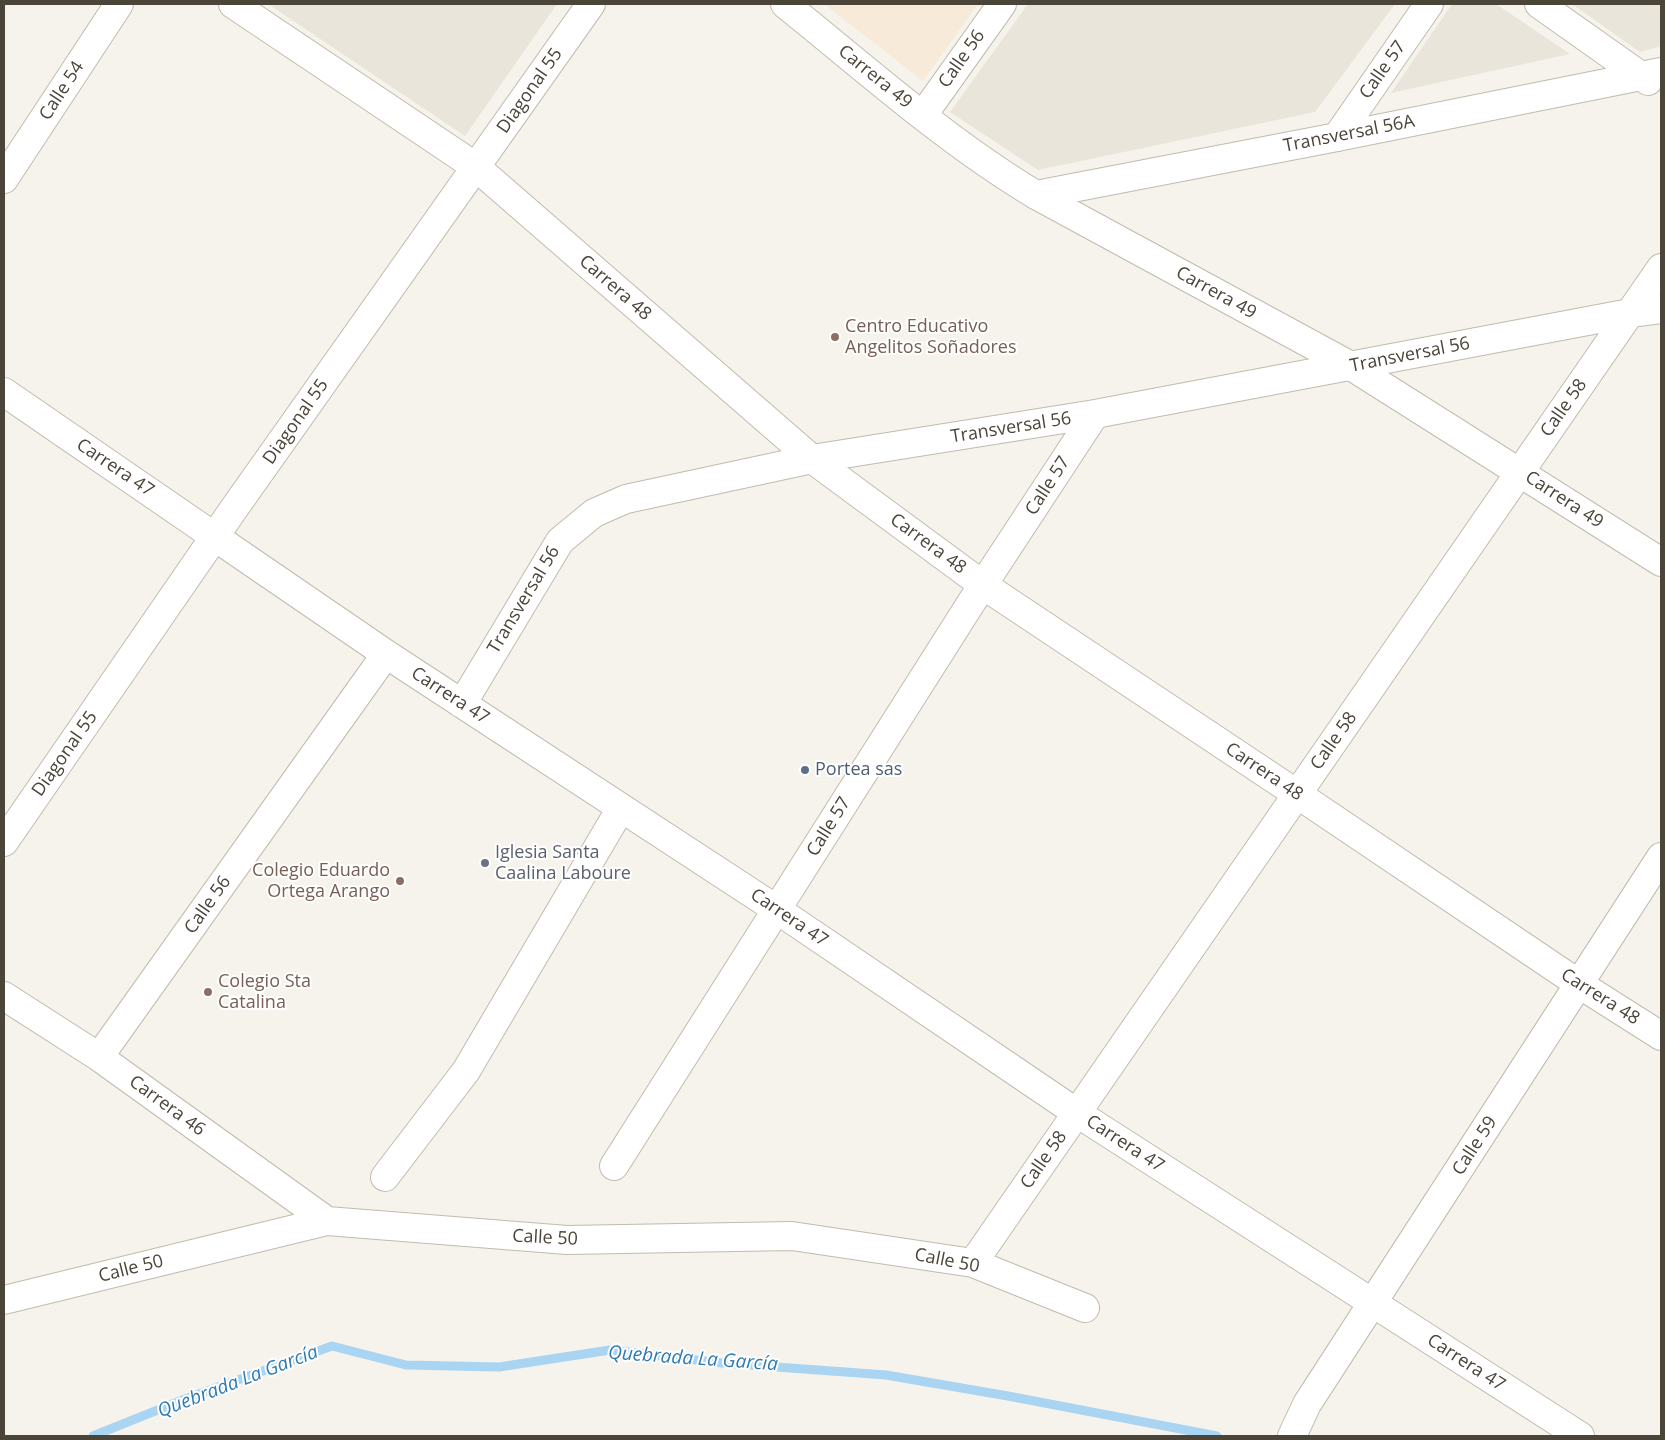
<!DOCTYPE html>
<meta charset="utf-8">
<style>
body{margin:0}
#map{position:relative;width:1665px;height:1440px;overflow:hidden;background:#f6f3ec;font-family:"Open Sans",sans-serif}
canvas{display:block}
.frame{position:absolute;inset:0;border:5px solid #4b4439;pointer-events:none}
</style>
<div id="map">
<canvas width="1665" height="1440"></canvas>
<div class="frame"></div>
</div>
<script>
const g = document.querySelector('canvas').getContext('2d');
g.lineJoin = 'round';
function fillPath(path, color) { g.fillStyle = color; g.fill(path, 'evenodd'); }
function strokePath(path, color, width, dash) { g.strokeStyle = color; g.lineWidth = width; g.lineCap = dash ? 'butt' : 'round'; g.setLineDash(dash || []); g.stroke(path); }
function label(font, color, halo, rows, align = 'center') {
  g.font = font + ' "Open Sans",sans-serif'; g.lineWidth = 4; g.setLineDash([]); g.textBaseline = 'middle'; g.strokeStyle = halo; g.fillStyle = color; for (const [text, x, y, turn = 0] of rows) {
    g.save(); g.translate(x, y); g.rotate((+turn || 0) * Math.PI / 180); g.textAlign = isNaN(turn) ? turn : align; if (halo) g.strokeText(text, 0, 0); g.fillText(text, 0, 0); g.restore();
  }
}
fillPath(new Path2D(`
 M268,4H557L465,136Z
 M1028,4H1395L1315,112L1038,170L950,112Z
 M1452,4H1496L1570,54L1391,93Z
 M1572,4H1661V46L1640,52Z`), '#eae5da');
fillPath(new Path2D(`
 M824,4H978L923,81Z`), '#f7ead8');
strokePath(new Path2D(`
 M93,1436L185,1399L332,1346L406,1365L499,1367L610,1350L722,1363L886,1375L1008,1396L1217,1436`), '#a9d4f2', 9);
const minor = new Path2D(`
 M923,115L1002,4
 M1337,137L1429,4
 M476,167L812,459L983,585L1297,794L1579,984L1661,1036
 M4,179L119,4
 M1036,195L1351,366L1661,562
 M215,537L386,654L776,909L1077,1113L1580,1436
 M462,704L560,541L594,513L626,499L812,459L1095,414L1630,313L1661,309
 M4,996L99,1057L327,1221
 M99,1057L386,654
 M614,1166L971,603L1095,414
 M385,1177L466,1071L621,808
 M973,1263L1661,268
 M4,1300L327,1221L567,1240L792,1236L973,1263L1085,1308`);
const tertiary = new Path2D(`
 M233,4L476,167
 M785,4C867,70 946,141 1036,195L1337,137L1661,72
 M1539,4L1648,81
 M4,392L215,537
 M4,842L233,510L591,4
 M1292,1436L1307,1404L1661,857`);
strokePath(minor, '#c2bbae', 30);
strokePath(tertiary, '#c2bbae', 30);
strokePath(minor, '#fff', 28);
strokePath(tertiary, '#fff', 28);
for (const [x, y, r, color] of [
 [835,337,5,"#8d6e63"],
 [805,770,5,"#5c6f8a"],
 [485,863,5,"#6b7280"],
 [400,881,5,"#8d6e63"],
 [208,992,5,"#8d6e63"]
]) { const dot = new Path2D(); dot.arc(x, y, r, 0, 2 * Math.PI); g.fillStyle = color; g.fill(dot); strokePath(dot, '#fff', 2); }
label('18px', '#4b4439', '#fff', [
 ["Calle 56",962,59,-55],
 ["Calle 57",1383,70,-55],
 ["Carrera 49",875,77,39],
 ["Calle 54",62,91,-57],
 ["Diagonal 55",530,91,-55],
 ["Transversal 56A",1349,134,-11],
 ["Carrera 48",615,288,41],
 ["Carrera 49",1216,293,29],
 ["Transversal 56",1410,355,-11],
 ["Calle 58",1564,408,-55],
 ["Diagonal 55",296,422,-55],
 ["Transversal 56",1011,428,-9],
 ["Carrera 47",115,468,34],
 ["Calle 57",1048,486,-57],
 ["Carrera 49",1564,500,33],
 ["Carrera 48",928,544,36],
 ["Transversal 56",524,600,-59],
 ["Carrera 47",450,696,33],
 ["Calle 58",1334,741,-55],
 ["Diagonal 55",65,754,-55],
 ["Carrera 48",1264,772,34],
 ["Calle 57",829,827,-58],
 ["Calle 56",208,905,-55],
 ["Carrera 47",789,918,34],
 ["Carrera 48",1600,997,32],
 ["Carrera 46",167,1106,36],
 ["Carrera 47",1125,1144,33],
 ["Calle 59",1475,1146,-57],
 ["Calle 58",1044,1160,-55],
 ["Calle 50",545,1238,3],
 ["Calle 50",947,1261,11],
 ["Calle 50",131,1269,-14],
 ["Carrera 47",1466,1363,33]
]);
label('18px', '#785e54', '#fff', [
 ["Centro Educativo",845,327],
 ["Angelitos Soñadores",845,348],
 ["Colegio Eduardo",390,871,"right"],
 ["Ortega Arango",390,892,"right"],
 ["Colegio Sta",218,982],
 ["Catalina",218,1003]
], 'left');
label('18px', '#4e5e75', '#fff', [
 ["Portea sas",815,770]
], 'left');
label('18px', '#5b616d', '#fff', [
 ["Iglesia Santa",495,853],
 ["Caalina Laboure",495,874]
], 'left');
label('italic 19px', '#2e7ab2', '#fff', [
 ["Quebrada La García",693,1359,4],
 ["Quebrada La García",238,1382,-21]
]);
</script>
